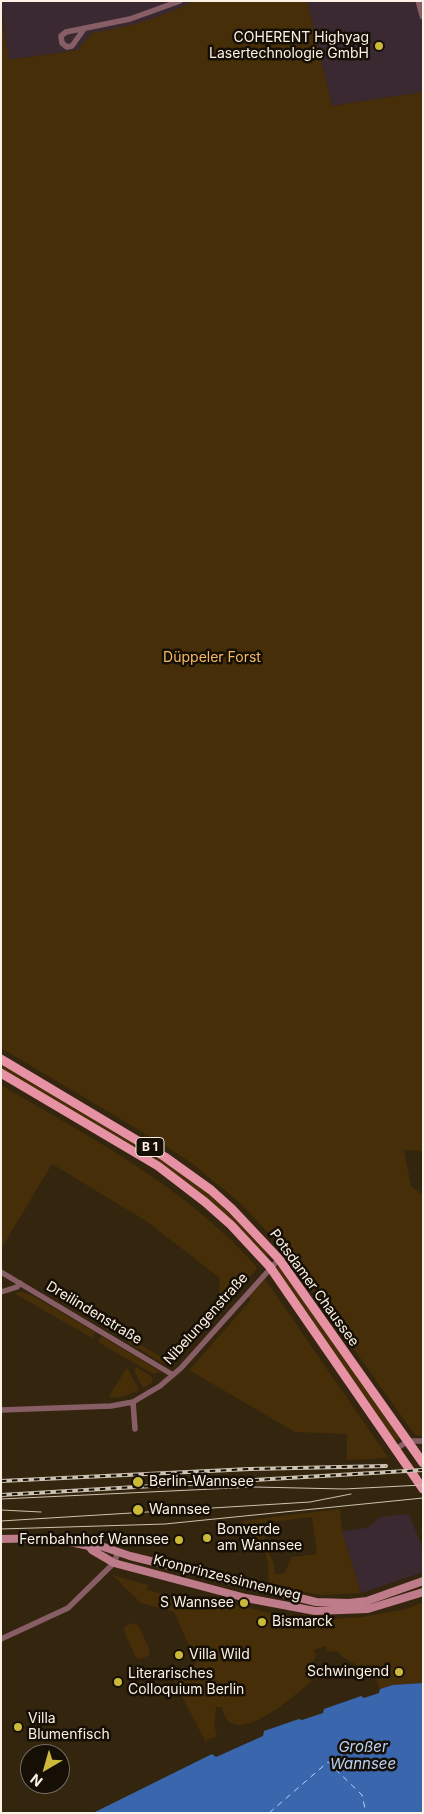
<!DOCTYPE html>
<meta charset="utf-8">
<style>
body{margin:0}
#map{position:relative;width:424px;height:1814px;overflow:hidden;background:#34250e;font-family:Inter,sans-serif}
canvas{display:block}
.frame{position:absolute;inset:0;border:2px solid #fcf1e4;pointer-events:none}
.north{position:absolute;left:20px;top:1744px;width:50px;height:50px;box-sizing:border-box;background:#160f06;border:1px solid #72695f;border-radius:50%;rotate:218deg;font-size:14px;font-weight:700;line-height:20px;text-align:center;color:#fcf1e4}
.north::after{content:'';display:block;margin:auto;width:18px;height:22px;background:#ccb939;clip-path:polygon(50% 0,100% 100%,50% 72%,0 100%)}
</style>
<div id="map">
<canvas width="424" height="1814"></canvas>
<div class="frame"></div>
<div class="north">N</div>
</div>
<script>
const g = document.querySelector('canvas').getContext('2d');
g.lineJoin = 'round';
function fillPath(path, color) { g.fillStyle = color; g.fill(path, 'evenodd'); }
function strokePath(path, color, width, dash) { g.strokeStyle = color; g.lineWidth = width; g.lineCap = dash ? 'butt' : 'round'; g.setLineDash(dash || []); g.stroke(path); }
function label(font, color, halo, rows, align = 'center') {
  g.font = font + ' Inter,sans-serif'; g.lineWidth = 5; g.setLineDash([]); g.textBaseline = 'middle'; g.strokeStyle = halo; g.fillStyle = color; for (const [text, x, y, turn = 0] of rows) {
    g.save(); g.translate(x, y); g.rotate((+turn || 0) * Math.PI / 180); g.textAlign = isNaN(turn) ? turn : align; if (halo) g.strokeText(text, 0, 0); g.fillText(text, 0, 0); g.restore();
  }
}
fillPath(new Path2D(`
 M1,1H194L167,15L131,26L92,33L78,50L8,60Z
 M307,1H423V92L332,106Z
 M409,1514L423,1550V1572L361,1593L342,1531L367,1528L380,1517Z`), '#3b2931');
fillPath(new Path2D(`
 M194,1H307L332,106L423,92V1151L404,1150L411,1186L423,1195V1436L416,1435L410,1428L280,1245L239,1202L194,1165L169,1148L1,1048V13L9,60L78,50L92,33C128,27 161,18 194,1Z
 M1,1063L141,1145L215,1198L269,1253L265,1257L215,1206L1,1070Z
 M1,1085C93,1139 184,1186 256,1266V1270L223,1308L218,1304L220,1278L146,1221L52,1164L1,1249Z
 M279,1265L401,1437L394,1442L274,1269Z
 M265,1279L387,1456L388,1458L347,1460V1434L295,1432L189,1370L251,1300L248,1297Z
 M22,1292L33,1296L95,1332L92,1338L14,1293Z
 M101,1336L160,1371L161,1372L153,1374L98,1342Z
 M129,1338L168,1361L166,1365L127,1342Z
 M136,1367L152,1377V1383L143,1388L134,1370Z
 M126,1369H128L139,1390L122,1397L111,1398L109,1396Z
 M340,1509L342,1531L361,1593L321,1595L268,1586C270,1566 267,1537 244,1529L242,1521ZM312,1517L317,1554L292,1557L284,1574H275L274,1564L266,1547L263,1523Z
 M112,1575L148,1585L147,1590L176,1597L207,1598L271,1613L321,1620L362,1617L406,1609L423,1602V1683L393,1685L380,1689C375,1668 350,1666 337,1651L328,1652L325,1646L314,1650L316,1656L311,1666L306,1668L311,1682C295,1695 230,1754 222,1707H216L214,1724L217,1736L206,1740L211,1752L171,1675L197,1663L174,1612L141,1603Z
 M131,1623L138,1625L150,1651L148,1656L140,1659L136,1658L124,1631L125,1627Z`), '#462e08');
fillPath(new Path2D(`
 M423,1683V1813H93L212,1754L216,1757L263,1736L264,1731L299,1719L302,1720L323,1713L324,1709L361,1696L364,1698L379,1693L380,1689L393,1685Z`), '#3966ad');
strokePath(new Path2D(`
 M269,1813L328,1762L362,1795L366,1813`), '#b9d2f9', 1, [6, 5]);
strokePath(new Path2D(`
 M84,29L72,46L67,47L62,43L61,36L66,32L130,19L180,1
 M1,1272L173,1375
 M1,1292L17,1287L20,1283
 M133,1402L135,1429
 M1,1410L111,1406L133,1402L160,1386L181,1368L279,1259
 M396,1449L408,1441H423
 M1,1639L68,1608L114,1563L118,1552`), '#885e66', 5.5);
strokePath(new Path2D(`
 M419,1L423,16`), '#885e66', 7);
strokePath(new Path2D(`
 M1,1539L50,1538L89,1546L95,1544L130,1556L316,1602L349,1603L367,1601L423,1581
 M89,1546L92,1550L114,1563L246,1598L315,1611L368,1609L423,1592`), '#be7b89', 8);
strokePath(new Path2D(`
 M1,1059L165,1157L211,1190L232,1209L279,1259L423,1463
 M1,1073L158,1166L205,1202L231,1225L270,1267L423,1489`), '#e792a4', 9);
strokePath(new Path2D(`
 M1,1499L255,1487L344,1489L423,1485
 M1,1510L41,1512
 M1,1521L310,1502L351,1494
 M1,1529L165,1524L423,1498`), '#cec2b3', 1);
const rail = new Path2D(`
 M1,1481L250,1469L386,1466
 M1,1495L423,1470`);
strokePath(rail, '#cec2b3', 4);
strokePath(rail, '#160f06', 2, [5.5]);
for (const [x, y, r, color] of [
 [379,46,5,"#ccb939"],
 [138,1482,6,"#ccb939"],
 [138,1510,6,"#ccb939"],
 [207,1538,5,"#ccb939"],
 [179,1540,5,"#ccb939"],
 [244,1603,5,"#ccb939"],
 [262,1622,5,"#ccb939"],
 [179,1655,5,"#ccb939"],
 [399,1672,5,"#ccb939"],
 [118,1682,5,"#ccb939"],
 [18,1727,5,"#ccb939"]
]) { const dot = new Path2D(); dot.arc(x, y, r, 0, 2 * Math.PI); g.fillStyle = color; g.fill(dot); strokePath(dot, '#160f06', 2); }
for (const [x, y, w] of [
 [150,1147,28]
]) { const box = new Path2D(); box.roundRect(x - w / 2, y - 9.5, w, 19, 4); g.fillStyle = '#160f06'; g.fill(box); strokePath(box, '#fcf1e4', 1); }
label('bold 12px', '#fcf1e4', null, [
 ["B 1",150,1147]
]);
label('14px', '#fcf1e4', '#160f06', [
 ["COHERENT Highyag",369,38,"right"],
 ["Lasertechnologie GmbH",369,54,"right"],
 ["Berlin-Wannsee",149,1482],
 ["Wannsee",149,1510],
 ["Bonverde",217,1530],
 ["am Wannsee",217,1546],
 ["Fernbahnhof Wannsee",169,1540,"right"],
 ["S Wannsee",234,1603,"right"],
 ["Bismarck",272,1622],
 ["Villa Wild",189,1655],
 ["Schwingend",389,1672,"right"],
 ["Literarisches",128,1674],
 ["Colloquium Berlin",128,1690],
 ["Villa",28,1719],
 ["Blumenfisch",28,1735]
], 'left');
label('14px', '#f6ba65', '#160f06', [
 ["Düppeler Forst",212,658]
]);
label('14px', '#fcf1e4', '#160f06', [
 ["Potsdamer Chaussee",314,1288,54],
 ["Dreilindenstraße",94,1313,31],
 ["Nibelungenstraße",206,1319,-48],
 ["Kronprinzessinnenweg",227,1578,14]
]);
label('italic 15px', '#b9d2f9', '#160f06', [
 ["Großer",363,1747],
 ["Wannsee",363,1764]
]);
</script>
